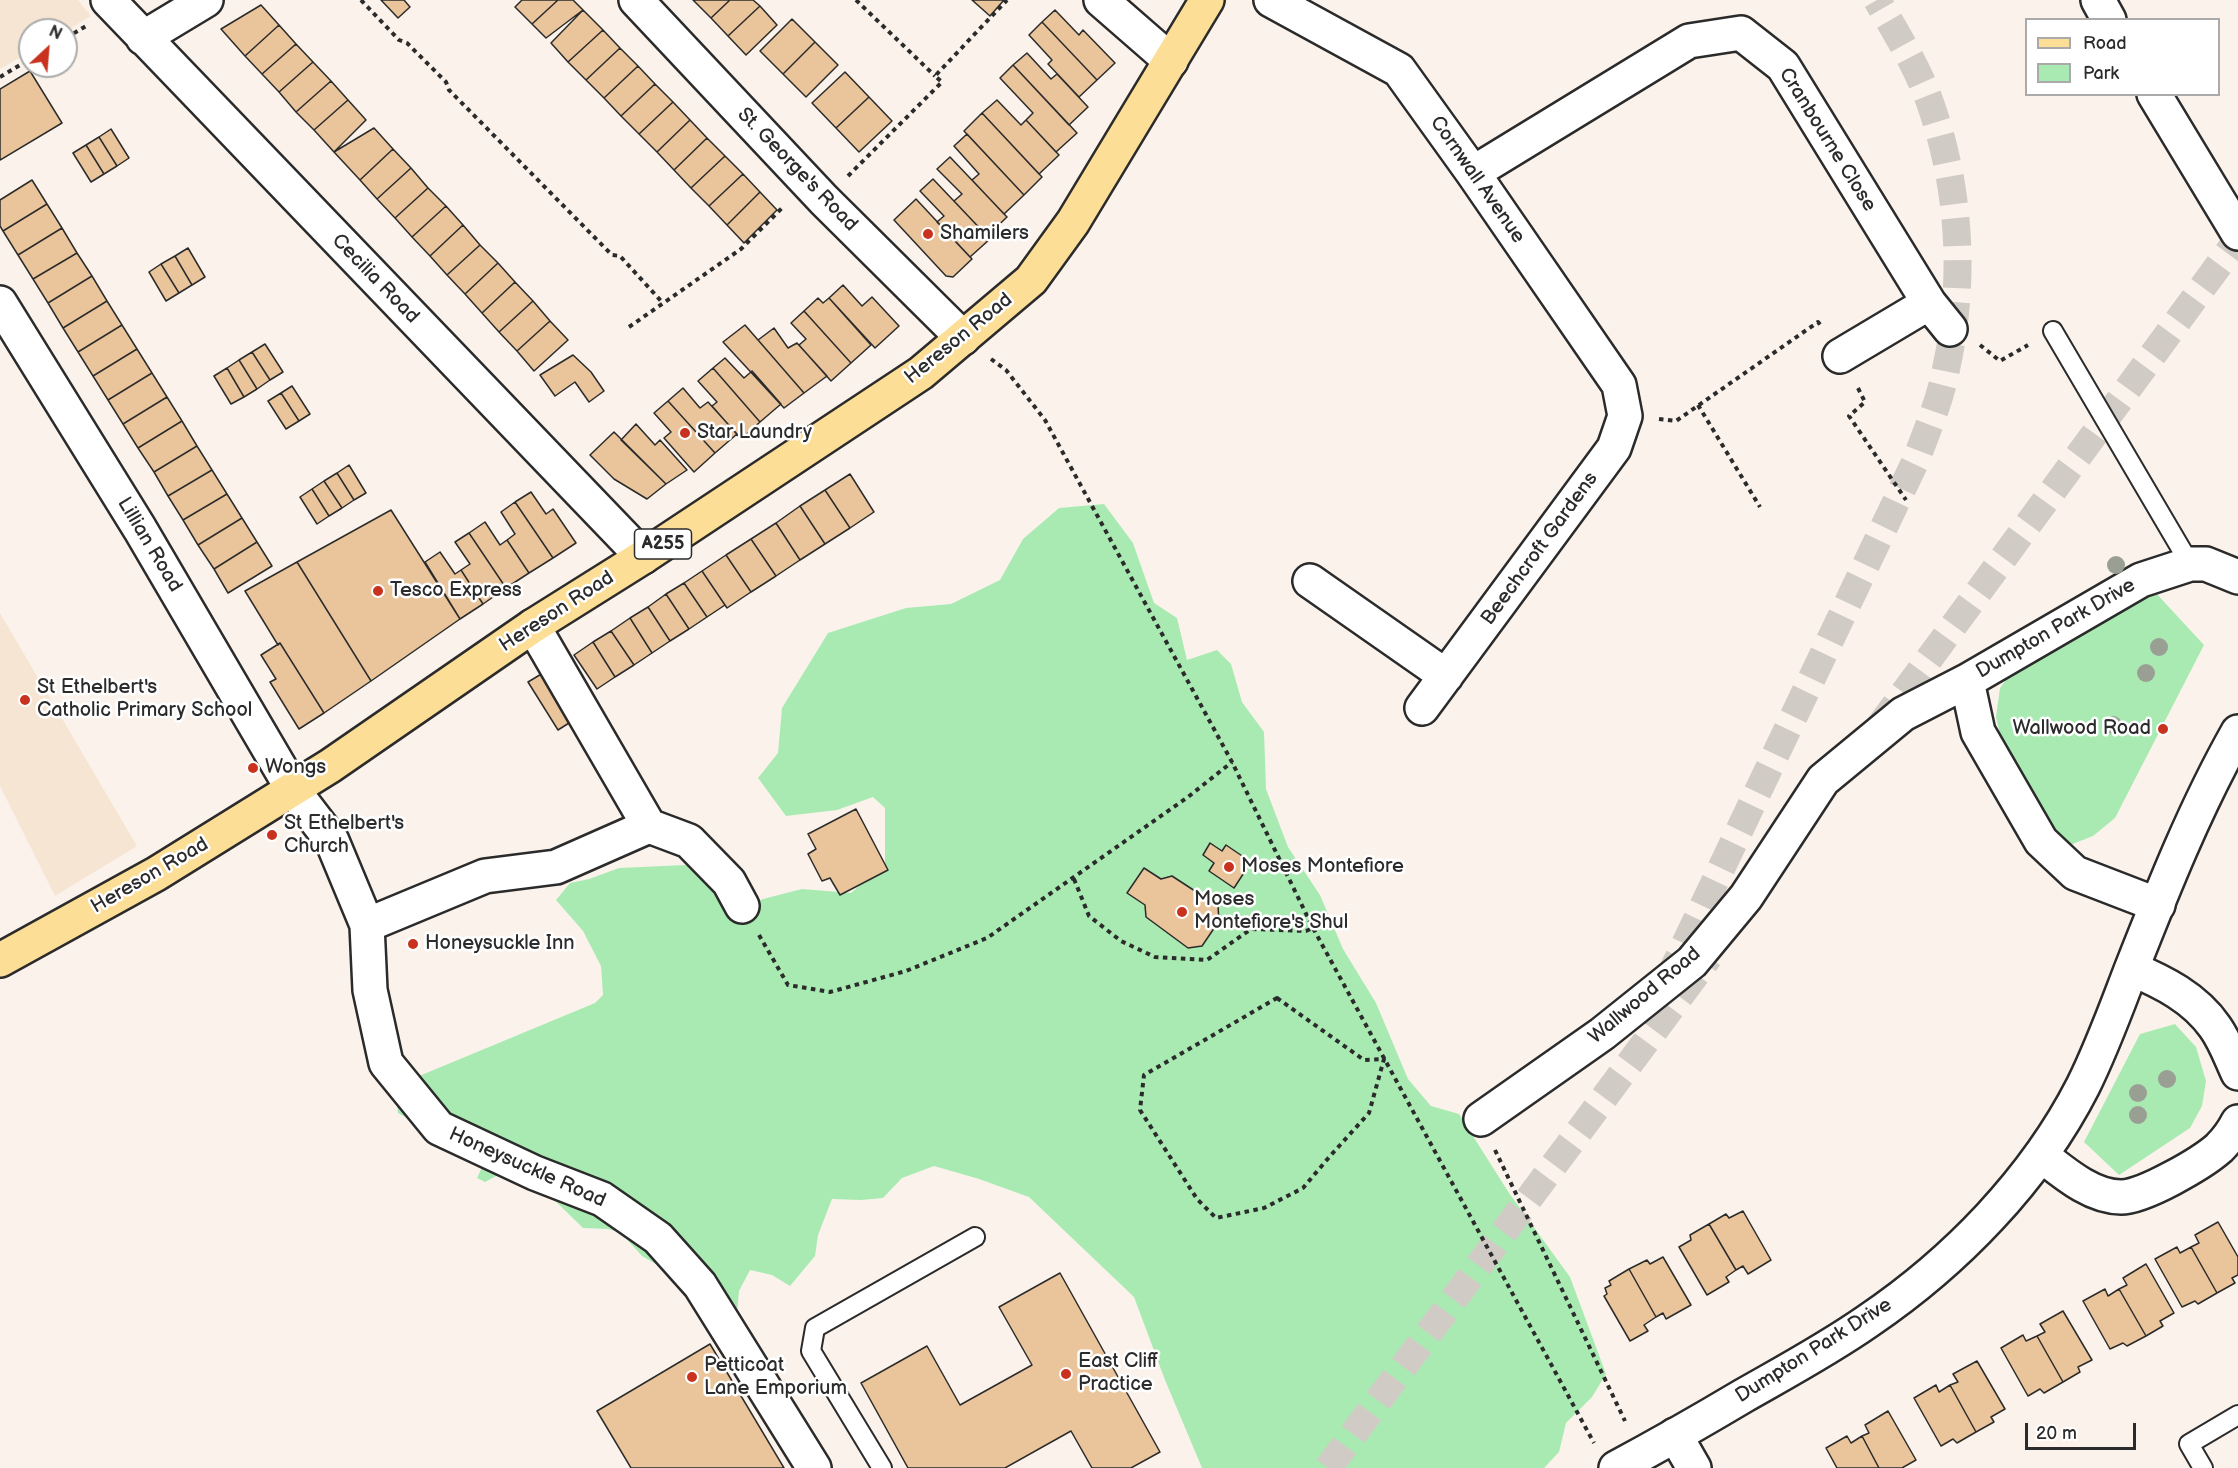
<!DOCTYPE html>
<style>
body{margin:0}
#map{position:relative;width:2238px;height:1468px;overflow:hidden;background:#fbf3eb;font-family:"Balsamiq Sans",sans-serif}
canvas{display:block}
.legend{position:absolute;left:2025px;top:18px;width:195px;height:78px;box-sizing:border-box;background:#fff;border:2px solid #aaa;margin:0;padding:8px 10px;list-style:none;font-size:18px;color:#2b2b2b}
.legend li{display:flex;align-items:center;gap:12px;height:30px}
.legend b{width:30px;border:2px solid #aaa}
.north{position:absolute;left:18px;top:18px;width:60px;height:60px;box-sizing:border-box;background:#fff;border:2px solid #aaa;border-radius:50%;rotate:26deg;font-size:16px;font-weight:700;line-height:24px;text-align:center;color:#2b2b2b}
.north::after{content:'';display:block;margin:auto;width:21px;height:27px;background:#c8321e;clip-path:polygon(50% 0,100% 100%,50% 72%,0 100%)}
.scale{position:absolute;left:2025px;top:1423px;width:111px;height:27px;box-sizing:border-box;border:3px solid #2b2b2b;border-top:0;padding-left:8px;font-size:18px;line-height:21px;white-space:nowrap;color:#2b2b2b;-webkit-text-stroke:4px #fff;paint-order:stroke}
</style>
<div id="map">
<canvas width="2238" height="1468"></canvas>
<ul class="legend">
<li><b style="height:8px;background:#fcde96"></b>Road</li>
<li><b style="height:16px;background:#a9eab3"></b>Park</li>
</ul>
<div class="north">N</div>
<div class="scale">20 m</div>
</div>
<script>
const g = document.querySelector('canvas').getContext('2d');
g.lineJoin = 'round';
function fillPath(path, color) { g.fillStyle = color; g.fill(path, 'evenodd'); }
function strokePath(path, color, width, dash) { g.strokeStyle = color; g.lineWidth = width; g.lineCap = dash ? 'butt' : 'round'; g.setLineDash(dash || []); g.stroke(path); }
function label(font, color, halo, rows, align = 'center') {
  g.font = font + ' "Balsamiq Sans",sans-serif'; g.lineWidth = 5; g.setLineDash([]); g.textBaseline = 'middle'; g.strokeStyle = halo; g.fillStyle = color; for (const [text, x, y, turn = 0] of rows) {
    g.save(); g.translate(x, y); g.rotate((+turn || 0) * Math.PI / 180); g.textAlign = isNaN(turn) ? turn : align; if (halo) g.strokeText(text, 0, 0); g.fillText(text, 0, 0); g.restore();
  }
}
fillPath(new Path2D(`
 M0,0H78L91,16L66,31L30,30V52L0,69Z
 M0,613L137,846L55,896L0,786Z`), '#f6e5d3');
fillPath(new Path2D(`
 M1104,504L1133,543L1154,603L1177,618L1187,660L1217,650L1231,664L1242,702L1264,732L1266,789L1288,847L1320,895L1343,949L1376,1003L1408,1079L1431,1106L1459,1114L1509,1193L1570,1277L1606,1374L1592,1397L1566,1423L1559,1452L1544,1468H1202L1165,1380L1134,1297L1029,1197L979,1179L934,1166L902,1178L883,1198L861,1200L832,1199L818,1235L815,1256L790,1286L772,1275L750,1270L739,1291L736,1324L710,1327L690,1301L673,1274L642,1256L621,1233L608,1229L583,1228L547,1193L513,1178L496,1176L485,1182L477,1178L484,1163L398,1113L395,1086L595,1003L603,995L601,966L583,931L556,900L570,883L589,879L619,868L685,865L711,881L726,916L763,899L802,889L851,893L885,863V808L873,797L837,810L786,816L758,778L778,753L782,708L828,633L906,608L951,604L1000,580L1023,539L1059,508ZM1210,843L1222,851L1226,845L1251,862L1234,888L1209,871L1214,863L1203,855ZM1144,868L1161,879L1172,876L1217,906L1219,921L1202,946L1188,948L1146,917L1145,905L1128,893Z
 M2154,591L2204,645L2115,818L2093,836L2070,845L2061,839L2012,762L2000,734L1996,717L2000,688L2019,662Z
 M2175,1024L2196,1047L2206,1081L2202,1106L2190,1128L2119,1175L2084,1142L2140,1034Z`), '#a9eab3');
const building = new Path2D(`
 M381,0H404L410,7L398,18Z
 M522,0H558L532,24L515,7Z
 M558,0H573L583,10L546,38L532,24Z
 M693,0H730L711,18Z
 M730,0H753L760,6L728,36L711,18Z
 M972,0H1004L990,16Z
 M261,5L279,25L245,56L221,29Z
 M760,6L777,25L746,55L728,36Z
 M583,10L603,30L568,62L551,43Z
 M1055,10L1079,35L1083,30L1115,63L1097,80L1042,22Z
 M792,19L815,42L783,74L760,51Z
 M1042,22L1097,80L1079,97L1048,64L1052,60L1029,35Z
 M279,25L296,44L262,74L245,56Z
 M603,30L620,48L586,80L568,62Z
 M815,42L838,65L806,97L783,74Z
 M296,44L313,62L279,92L262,74Z
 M620,48L638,66L604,98L586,80Z
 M1027,53L1051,79L1057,74L1088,107L1069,125L1013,65Z
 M313,62L331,81L296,112L279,92Z
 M1013,65L1077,133L1056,152L1026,120L1033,113L1000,78Z
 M638,66L655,84L621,116L604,98Z
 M30,71L62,123L0,160V89Z
 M845,72L869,97L836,128L812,103Z
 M331,81L348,100L314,130L296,112Z
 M655,84L673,102L639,134L621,116Z
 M869,97L892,121L859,152L836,128Z
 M348,100L366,120L334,152L314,130Z
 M997,100L1021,125L1026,120L1059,155L1039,174L982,113Z
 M673,102L690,120L657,152L639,134Z
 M982,113L1042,177L1024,195L964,131Z
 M690,120L707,138L674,170L657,152Z
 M374,128L393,149L360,180L334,152Z
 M111,129L129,158L117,166L99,137Z
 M967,134L1024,195L1004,214L972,180L979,174L954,146Z
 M99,137L117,166L104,174L86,145Z
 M707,138L725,156L691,188L674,170Z
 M86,145L104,174L91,182L73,153Z
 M393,149L411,168L377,199L360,180Z
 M725,156L743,174L709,206L691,188Z
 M950,157L1007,217L987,236L954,201L962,194L937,169Z
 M411,168L428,188L395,218L377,199Z
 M743,174L760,192L727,225L709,206Z
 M933,179L990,239L970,257L937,222L944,216L920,191Z
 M32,180L47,204L3,231L0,226V200Z
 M428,188L446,206L412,237L395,218Z
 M760,192L777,210L744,243L727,225Z
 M916,199L972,259L953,277L946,276L894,220Z
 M47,204L62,228L18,255L3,231Z
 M446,206L463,225L430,256L412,237Z
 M463,225L480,245L447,275L430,256Z
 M62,228L77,253L33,279L18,255Z
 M480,245L498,263L465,294L447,275Z
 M188,248L205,277L192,285L175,256Z
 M77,253L92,276L48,303L33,279Z
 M175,256L192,285L179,293L161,264Z
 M498,263L515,282L482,313L465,294Z
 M161,264L179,293L166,301L149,272Z
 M92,276L107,301L63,328L48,303Z
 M515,282L533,301L499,332L482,313Z
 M843,285L862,306L872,297L899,326L875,348L829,298Z
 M818,298L823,303L829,298L871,345L851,363L804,311Z
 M107,301L122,325L78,352L63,328Z
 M533,301L550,321L517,351L499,332Z
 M804,311L851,363L831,381L799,345L806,339L791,323Z
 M550,321L568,340L534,371L517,351Z
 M122,325L137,349L93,376L78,352Z
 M745,325L804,393L784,408L723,342Z
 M774,328L788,348L797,343L827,376L804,393L758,340Z
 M265,344L283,372L270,380L252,352Z
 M137,349L152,373L108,400L93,376Z
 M252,352L270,380L257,389L239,360Z
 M573,355L591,372L604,391L589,402L575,382L555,396L540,375Z
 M725,358L744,378L752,371L781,404L760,422L713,368Z
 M239,360L257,389L244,397L227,368Z
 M227,368L244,397L231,404L214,376Z
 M713,368L760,422L741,439L712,406L717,402L698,381Z
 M152,373L167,397L123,424L108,400Z
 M292,386L310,414L299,421L281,393Z
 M683,388L700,408L708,402L737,434L715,453L668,401Z
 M281,393L299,421L286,429L268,401Z
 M167,397L182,421L138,448L123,424Z
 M668,401L715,453L694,472L664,438L671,432L654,413Z
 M182,421L197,446L154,472L138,448Z
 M636,424L655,445L660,440L687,470L666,484L621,440Z
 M614,432L666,484L647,499L614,479L590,455Z
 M197,446L212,470L168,496L154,472Z
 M349,465L366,493L354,500L337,473Z
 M212,470L227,494L183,520L168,496Z
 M337,473L354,500L342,508L324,481Z
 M850,474L874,512L850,528L825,490Z
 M324,481L342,508L329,516L312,489Z
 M312,489L329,516L317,524L300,497Z
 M825,490L850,528L825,544L800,506Z
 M531,492L546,514L553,509L576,543L553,558L515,502Z
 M227,494L242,518L198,545L183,520Z
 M515,502L553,558L529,573L507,540L515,534L501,512Z
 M800,506L825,544L800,560L776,523Z
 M391,510L460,619L371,681L297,562Z
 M242,518L257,542L214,569L198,545Z
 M485,522L500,545L507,540L529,573L506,588L469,533Z
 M776,523L800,560L776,576L751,539Z
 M469,533L506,588L483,604L461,570L470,564L455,542Z
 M751,539L776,576L751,592L726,555Z
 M257,542L272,566L228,593L214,569Z
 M440,552L455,574L461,570L483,604L460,619L425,562Z
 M726,555L751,592L727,608L702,571Z
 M297,562L371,681L324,713L280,643L278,645L245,591Z
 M702,571L725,605L707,617L684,583Z
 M684,583L707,617L689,629L666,594Z
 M666,594L689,629L670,641L648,607Z
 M648,607L670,641L652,653L630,618Z
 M630,618L652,653L634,665L611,631Z
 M611,631L634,665L615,677L593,642Z
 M593,642L615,677L597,689L574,655Z
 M280,643L324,713L299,729L270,682L276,679L261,655Z
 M548,670L577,718L558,730L528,682Z
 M856,809L888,870L840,895L830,878L822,881L808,854L816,849L808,834Z
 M1210,843L1222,851L1226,845L1251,862L1234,888L1209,871L1214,863L1203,855Z
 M1144,868L1161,879L1172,876L1218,906L1219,921L1202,946L1188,948L1146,917L1145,905L1127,893Z
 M1743,1211L1771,1260L1748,1274L1743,1266L1736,1270L1709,1224L1726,1214L1729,1218Z
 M2218,1222L2238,1257V1275L2232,1278L2235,1283L2217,1293L2191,1247L2199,1243L2195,1235Z
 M1709,1224L1736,1270L1726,1277L1729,1282L1707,1295L1679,1247L1691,1240L1690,1235Z
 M2177,1247L2180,1253L2191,1247L2217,1293L2198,1304L2195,1301L2182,1307L2155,1259Z
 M1663,1257L1691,1305L1666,1319L1663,1313L1656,1317L1629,1269L1647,1260L1650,1264Z
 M2146,1264L2174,1313L2160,1321L2163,1326L2146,1336L2119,1289L2127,1285L2123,1278Z
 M1629,1269L1656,1317L1644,1325L1648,1331L1630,1341L1604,1296L1607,1294L1605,1288L1611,1285L1609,1281Z
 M1060,1273L1160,1452L1131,1468H1092L1071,1431L1005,1468H908L861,1383L927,1346L960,1405L1032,1365L999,1307Z
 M2105,1289L2108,1296L2119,1289L2146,1336L2127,1346L2123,1343L2110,1349L2083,1301Z
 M2063,1311L2092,1360L2078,1367L2080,1372L2063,1382L2037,1336L2045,1332L2040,1324Z
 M2023,1335L2026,1341L2037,1336L2063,1382L2044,1393L2040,1389L2028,1396L2001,1348Z
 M710,1344L784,1468H631L597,1411Z
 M1977,1361L2005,1409L1991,1417L1994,1422L1976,1432L1950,1385L1958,1382L1953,1374Z
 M1936,1385L1939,1392L1950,1385L1976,1432L1957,1443L1953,1439L1941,1446L1914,1398Z
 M1888,1411L1916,1460L1902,1468H1879L1862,1436L1869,1433L1865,1425Z
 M1847,1436L1851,1443L1862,1436L1879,1468H1837L1826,1448Z`);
fillPath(building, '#eac49a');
strokePath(building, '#2b2b2b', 1.5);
strokePath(new Path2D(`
 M1879,727L2238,239
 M1667,982L1916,460C1927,430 1940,401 1946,369C1966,279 1960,184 1928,97C1915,63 1895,31 1877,0
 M1328,1468L1709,957`), '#d1cbc5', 28, [28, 14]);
const service = new Path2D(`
 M2053,331L2190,564
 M882,1468L811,1351L815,1328L975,1237
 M2203,1468L2189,1444L2238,1415`);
const minor = new Path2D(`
 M108,0L643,557
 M636,0L824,200L963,338
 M1101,0L1171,61
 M1271,0L1399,70L1473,173L1619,385L1625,416L1614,448L1422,708
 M2098,0L2109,20
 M143,38L206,0
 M2154,94L2238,233
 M1473,173L1689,41L1741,33L1783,66L1929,303L1950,329
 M0,303L140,529L293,790L332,841L367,925L370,990L386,1063L439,1128L535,1173L602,1199L658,1238L700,1285L814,1468
 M1840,356L1929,303
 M1310,581L1446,676
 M533,626L649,826L689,841L729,882L742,906
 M2158,905L2075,873L2041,841L1978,732L1967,681L2141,580L2190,564H2206L2238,577
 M367,925L485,876L556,867L649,826
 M2132,969C2163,982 2195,998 2215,1027C2225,1041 2231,1058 2238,1073
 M1481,1119L1602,1034L1692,962L1746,897L1823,780L1903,714L1967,681
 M2041,1155C2063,1172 2091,1197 2121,1197C2144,1197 2202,1163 2219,1148C2227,1140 2233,1132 2238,1122
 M1675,1435L1694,1468`);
const tertiary = new Path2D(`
 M1616,1468C1659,1445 1701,1421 1743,1396C1785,1372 1828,1349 1868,1321C1955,1262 2035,1180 2083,1086C2102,1048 2116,1009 2131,970C2163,889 2195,808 2238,732`);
const primary = new Path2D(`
 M0,960L156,874L330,766L533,626L643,557L921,373L1031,280L1073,222L1207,0`);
strokePath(service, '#2b2b2b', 22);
strokePath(minor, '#2b2b2b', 38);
strokePath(tertiary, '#2b2b2b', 38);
strokePath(primary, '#2b2b2b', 38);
strokePath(new Path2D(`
 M361,0L399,40L407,43L446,82L449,90L612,255L620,256L662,302
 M856,0L935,76
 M66,38L86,26
 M0,77L30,59
 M848,176L942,82L935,76L1007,0
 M629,327L741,249L782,208
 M1980,345L2000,361L2028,345
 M991,359L1006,370L1045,420L1232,762L1313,928L1594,1443
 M1858,388L1865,402L1849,416L1906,500
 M1698,405L1760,507
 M1659,419L1676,421L1818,322L1822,327
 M1074,879L1089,916L1121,941L1155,957L1207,960L1251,929L1306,931L1313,928
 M759,935L788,985L830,992L906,971L987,938L1188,797L1232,762
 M1277,998L1364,1060L1384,1059L1369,1113L1331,1155L1303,1188L1264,1208L1216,1218L1197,1199L1140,1110L1144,1075Z
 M1495,1150L1625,1421`), '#2b2b2b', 4, [4.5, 4.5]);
strokePath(service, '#fff', 18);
strokePath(minor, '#fff', 33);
strokePath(tertiary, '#fff', 33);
strokePath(primary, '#fcde96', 33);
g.fillStyle = '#9a9f94';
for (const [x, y] of [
 [2116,565],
 [2159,647],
 [2146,673],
 [2113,725],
 [2167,1079],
 [2138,1093],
 [2138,1115]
]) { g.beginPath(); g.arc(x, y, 9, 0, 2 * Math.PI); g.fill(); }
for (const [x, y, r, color] of [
 [928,234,6,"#c8321e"],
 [685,433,6,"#c8321e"],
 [378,591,6,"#c8321e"],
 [25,700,6,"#c8321e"],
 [2163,729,6,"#c8321e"],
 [253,768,6,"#c8321e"],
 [272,835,6,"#c8321e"],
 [1229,867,6,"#c8321e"],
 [1182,912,6,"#c8321e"],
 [413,944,6,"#c8321e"],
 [1066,1374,6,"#c8321e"],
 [692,1377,6,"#c8321e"]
]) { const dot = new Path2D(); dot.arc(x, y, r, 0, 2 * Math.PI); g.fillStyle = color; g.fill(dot); strokePath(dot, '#fff', 2); }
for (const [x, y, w] of [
 [663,544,57]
]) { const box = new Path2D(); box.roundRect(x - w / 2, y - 15, w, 30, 4.5); g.fillStyle = '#fff'; g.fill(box); strokePath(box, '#2b2b2b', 1.5); }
label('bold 18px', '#2b2b2b', null, [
 ["A255",663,544]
]);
label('20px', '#2b2b2b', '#fff', [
 ["Cranbourne Close",1827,140,58],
 ["St. George's Road",797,170,46],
 ["Cornwall Avenue",1477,180,55],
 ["Cecilia Road",375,279,46],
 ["Hereson Road",959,339,-39],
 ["Lillian Road",149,545,59],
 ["Beechcroft Gardens",1540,549,-54],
 ["Hereson Road",557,612,-33],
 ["Dumpton Park Drive",2056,629,-30],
 ["Hereson Road",150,876,-30],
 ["Wallwood Road",1645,996,-40],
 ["Honeysuckle Road",527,1168,24],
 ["Dumpton Park Drive",1814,1351,-32]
]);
label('20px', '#2b2b2b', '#fff', [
 ["Shamilers",940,234],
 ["Star Laundry",697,433],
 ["Tesco Express",390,591],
 ["St Ethelbert's",37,688],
 ["Catholic Primary School",37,711],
 ["Wallwood Road",2151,729,"right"],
 ["Wongs",265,768],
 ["St Ethelbert's",284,824],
 ["Church",284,847],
 ["Moses Montefiore",1241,867],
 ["Moses",1194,900],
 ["Montefiore's Shul",1194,923],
 ["Honeysuckle Inn",425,944],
 ["East Cliff",1078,1362],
 ["Practice",1078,1385],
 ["Petticoat",704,1366],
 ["Lane Emporium",704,1389]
], 'left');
</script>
